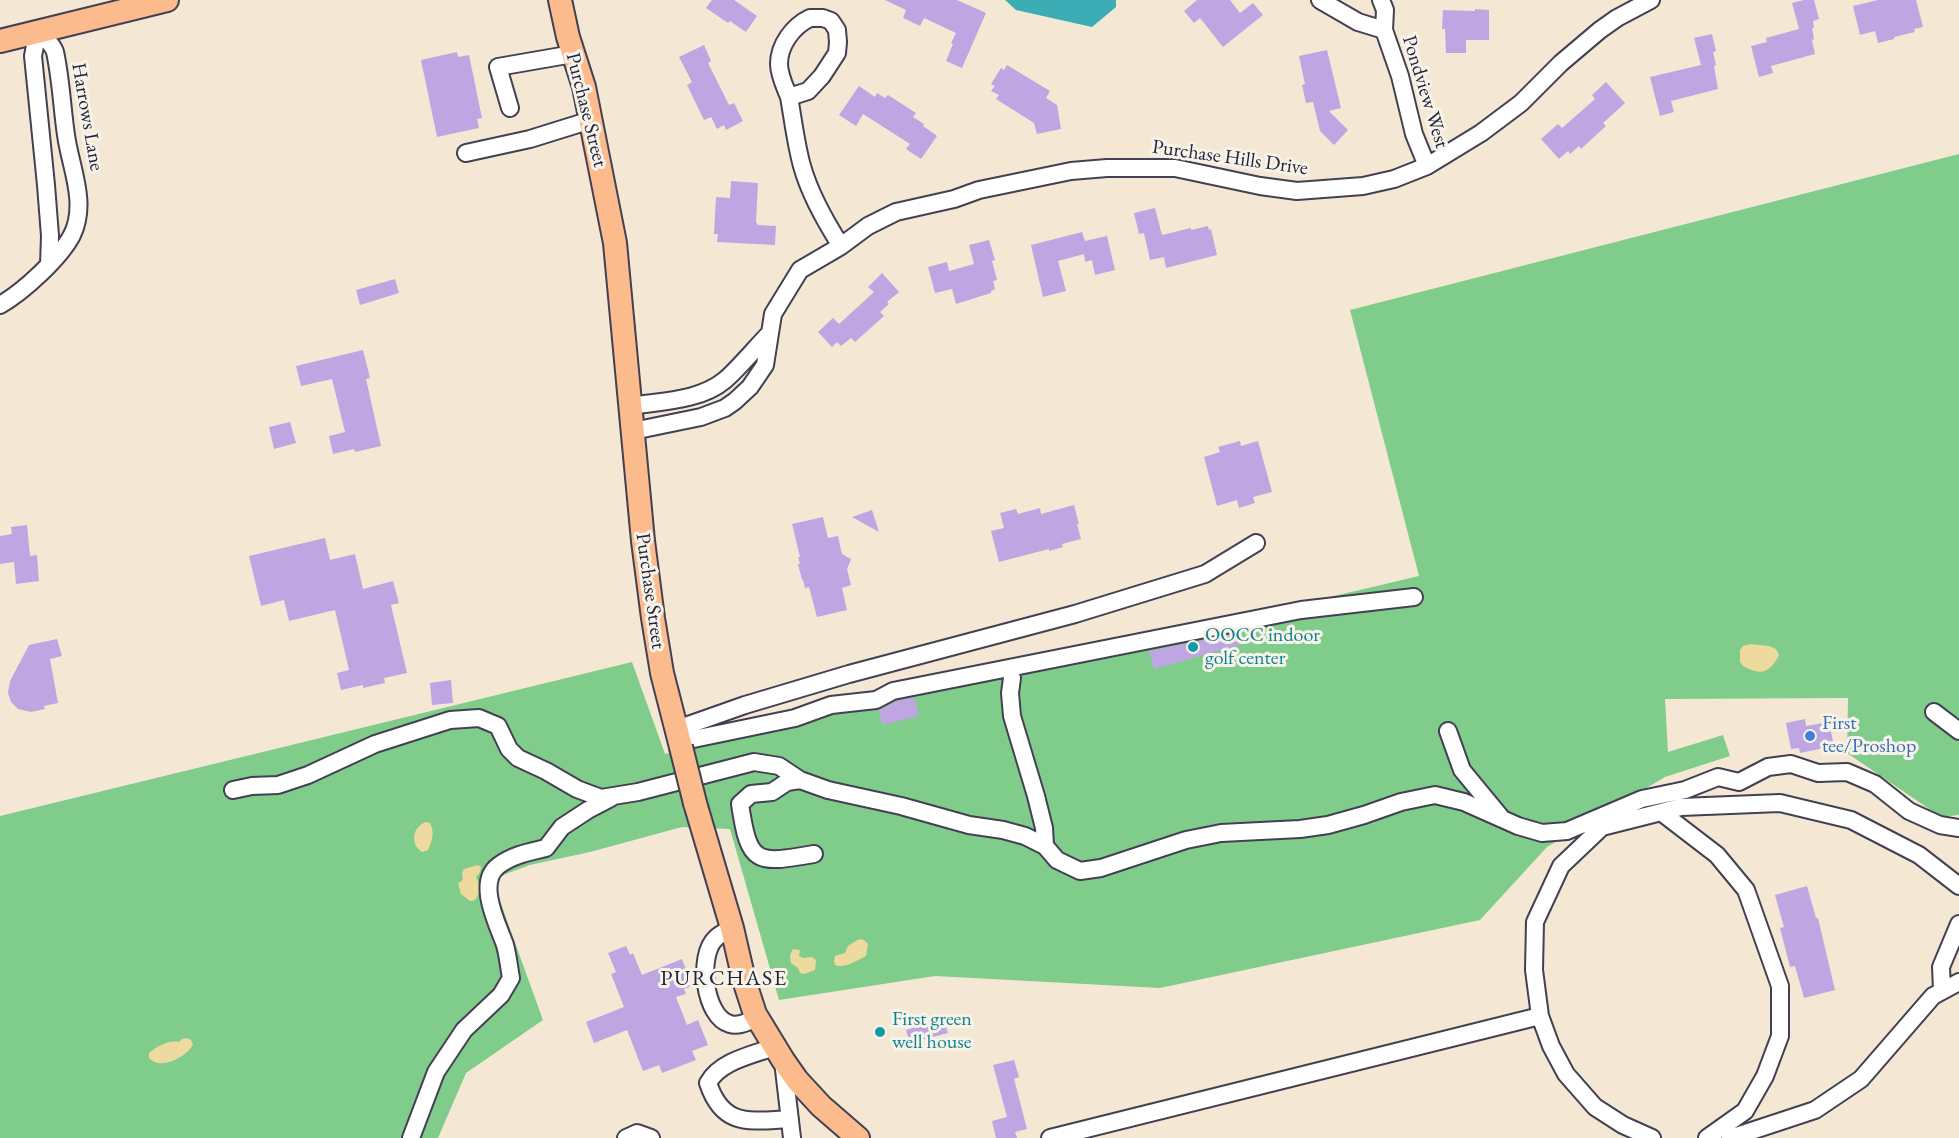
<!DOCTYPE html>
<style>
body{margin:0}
canvas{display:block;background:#f4e8d4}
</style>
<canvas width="1959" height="1138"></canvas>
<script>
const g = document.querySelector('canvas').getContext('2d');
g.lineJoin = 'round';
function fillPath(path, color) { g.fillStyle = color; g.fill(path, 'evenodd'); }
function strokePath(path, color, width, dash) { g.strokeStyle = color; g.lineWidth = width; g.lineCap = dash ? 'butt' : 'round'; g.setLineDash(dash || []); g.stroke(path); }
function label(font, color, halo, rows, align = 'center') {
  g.font = font + ' "EB Garamond",serif'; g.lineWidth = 6; g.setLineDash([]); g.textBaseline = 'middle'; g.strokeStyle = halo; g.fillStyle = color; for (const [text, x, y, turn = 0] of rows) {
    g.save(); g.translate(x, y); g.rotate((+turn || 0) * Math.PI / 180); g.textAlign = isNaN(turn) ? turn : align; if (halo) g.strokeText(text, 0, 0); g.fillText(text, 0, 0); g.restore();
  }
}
fillPath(new Path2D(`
 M1959,154V815L1941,817L1847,753L1848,698L1665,699L1668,752L1723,735L1730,756L1665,777L1547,847L1480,920L1160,988L935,976L779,1000L730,829L682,827L590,852L530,865L492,879L543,1020L466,1073L438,1138H0V816L632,662L665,754L1419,576L1350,310Z`), '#80cc8b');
fillPath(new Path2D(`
 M1750,644L1769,646L1776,649L1779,655C1770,673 1761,676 1743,666L1740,662V650L1743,646Z
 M426,822L430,823C435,832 432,841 428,850L422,852C410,844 412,827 426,822Z
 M478,865L481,867L480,872L476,877L481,889L475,900L470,901L461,894L458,883L463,880L462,873L464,869Z
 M859,939L864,940L868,944L866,956C858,960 844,969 835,965L834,961L835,956L845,953L848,946Z
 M793,949L800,950L799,956L803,958L812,957L816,960L815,970L804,974L800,973L798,968L791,963L790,955Z
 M187,1038L191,1040L193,1045C186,1057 160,1071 149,1058V1053C158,1046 168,1040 179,1042L182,1039Z`), '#eeda9e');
fillPath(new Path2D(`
 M1005,0H1116V7L1092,27L1016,10Z`), '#3cadb5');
fillPath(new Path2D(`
 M712,0H734L757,16L746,32L730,21L728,23L706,8Z
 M885,0H957L986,13L962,68L946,61L953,44L951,43L956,33L924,18L920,26L903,18L906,10Z
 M1197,0H1230L1240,13L1253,3L1263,15L1223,47L1200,18L1194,23L1184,11Z
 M1804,0H1814L1819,19L1813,21L1814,28H1812L1814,39L1812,40L1815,54L1771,66L1773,73L1759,77L1751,46L1767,42L1766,38L1799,29L1792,3Z
 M1878,0H1916L1923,27L1914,29L1915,32L1894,37V39L1878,43L1875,31L1860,35L1853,6Z
 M1475,9L1489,10V40H1466V53H1446L1445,29H1442L1443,10L1475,11Z
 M1712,34L1716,51L1713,52L1716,65L1714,66L1718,89L1671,101L1674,112L1660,116L1650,77L1701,65L1694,38Z
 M704,45L711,61L708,63L729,105L734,103L743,121L726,130L724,125L717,129L711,117L704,120L687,85L692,82L679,57Z
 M1327,50L1341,108L1329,111L1348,130L1334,145L1320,131L1313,102L1306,103L1302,85L1305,84L1299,56Z
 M457,52L458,57L469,55L482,118L477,119L479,128L437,137L421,60Z
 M1007,65L1050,91L1046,98L1057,105L1061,129L1037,134L1034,123L996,99L999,95L991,91L995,86L991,84L1001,68L1004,70Z
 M1606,82L1625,103L1603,123L1606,126L1581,149L1579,146L1570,154L1568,151L1559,159L1541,139L1558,124L1562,128L1595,99L1592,95Z
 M859,86L875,97L877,93L885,98L888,95L916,113L913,117L924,124L923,126L937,136L921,159L906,149L910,144L863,114L856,126L839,115Z
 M731,181L758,183L756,222L758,225L776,226L775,245L717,242L718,234H714L716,197L730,198Z
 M1155,208L1162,235L1191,228V230L1208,226L1209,230L1211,229L1217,255L1166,268L1164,257L1150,260L1144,233L1139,234L1134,213Z
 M1082,232L1085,241L1107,236L1115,270L1095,275L1092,260L1085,262L1084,254L1058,261L1066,291L1043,297L1031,245Z
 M989,240L995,260L992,261L997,280L993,281L995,289L991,291V293L956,304L952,289L935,293L928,267L947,262L949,271L974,264L969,245Z
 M882,273L899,292L887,302L889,304L880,312L884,316L855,342L851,338L841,346L837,342L832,347L818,332L833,318L839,324L874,292L868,287Z
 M395,279L399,293L360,305L356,290Z
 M363,350L370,378L366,379L381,446L355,452L354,449L333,454L329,436L345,432L332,379L301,386L296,366Z
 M290,422L296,443L274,449L269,427Z
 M1240,441L1241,446L1258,441L1272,492L1253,497L1255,503L1239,508L1237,500L1217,506L1204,457L1220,452L1218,447Z
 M1074,505L1079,524H1077L1081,539L1062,544L1063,547L1049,551V549L999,562L991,531L1004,528L1000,513L1016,509L1018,514L1040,508L1041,514Z
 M872,510L879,532L852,517Z
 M823,517L828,538L838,536L842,554L851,559L847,569L851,585L842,588L847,610L817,617L809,587L805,588L803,580H802L798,564H800L798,557H800L792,524Z
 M27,525L30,556L37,555L39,581L16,584L14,562L0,564V536L12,534L11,527Z
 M325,538L330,560L355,554L363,589L393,581L399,603L391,605L407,673L384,678L385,683L363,688V685L341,690L337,673L349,670L335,610L289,621L284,600L261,606L249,556Z
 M1240,633L1243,644L1154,669L1149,651Z
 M57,639L62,656L50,659L58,703L44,706L45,709L31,712L18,709L11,702L8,693L10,681L29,645Z
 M451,680L453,703L432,705L430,683Z
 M914,697L919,716L882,725L879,710L897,701Z
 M1805,719L1806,726L1829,722L1834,746L1800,753L1799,748L1791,749L1786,723Z
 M1807,886L1816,918H1818L1835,990L1804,998L1795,966L1790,967L1780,928L1784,927L1775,895Z
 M626,946L630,955L633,953L642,975L682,959L692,986L684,989L686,994L676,997L687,1025L698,1020L708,1045L692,1051L696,1060L662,1073L659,1065L643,1071L627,1030L594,1043L586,1022L624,1007L611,974L616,972L608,953Z
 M943,1017L948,1033L910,1043L906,1030L912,1028V1025Z
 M1014,1060L1019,1077L1014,1079L1027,1129L1015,1132L1017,1138H996L992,1121L1007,1117L993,1065Z`), '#bda6e2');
const minor = new Path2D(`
 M1320,0L1358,22L1384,30L1385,10L1381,0
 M810,18H823L831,21L837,30L838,42L837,53L822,76L808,91L789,97C785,87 779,75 779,64C779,45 793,26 810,18Z
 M38,30L33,56L46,185L50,236L49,265
 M1384,30L1400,76L1414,134L1427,166
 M789,97C793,119 796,145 802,166C810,195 825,221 841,246
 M510,108L498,67L573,54
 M466,153L530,139L591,120
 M0,305C23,292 60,258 72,235C88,203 70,166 66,135C62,108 61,79 55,52C53,44 43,37 38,30
 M631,406C661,401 700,401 725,380C739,368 756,347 770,333
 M633,431L701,417L725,408L735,401L750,387L765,365L773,314L800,270L841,246L868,226L896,212L954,199L979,190L1071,171L1107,168H1175L1260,186L1297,191L1363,186L1394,179L1427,166L1481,133L1521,103L1561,63L1600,30L1617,18L1651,0
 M1012,678L1010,693L1012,716L1036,796L1044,828L1045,846
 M1934,712L1959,731
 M677,729L745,705L849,674L1075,614L1205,574L1256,543
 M1448,731L1462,770L1500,816
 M679,742L795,718L831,705L876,700L893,691L1301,610L1414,597
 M233,790L252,786L278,785L308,775L375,744L450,720L479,718L498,726L509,749L518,758L546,771L577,789L601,798L638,792L754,762L779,766L800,780
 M1661,812L1717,855L1746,890L1780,986V1036L1765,1076L1745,1111L1707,1138
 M814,854C756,864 749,865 740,804L751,794L772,792L787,782L800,780L828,790L901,806L969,825L1003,830L1025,836L1045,846L1057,860L1080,871L1101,868L1186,840L1221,833L1300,829L1328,825L1364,815L1401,802L1435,795L1464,802L1518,826L1542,833L1567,831L1642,799L1685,790L1718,777L1739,782L1768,767L1791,764L1818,773L1847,772L1875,784L1909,811L1940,825L1959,828
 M732,928C727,931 720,934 716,938C697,955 704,1017 730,1024C739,1027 749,1021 757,1018
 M1942,990L1941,967L1959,924
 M774,1047C752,1055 720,1061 708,1083C723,1128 750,1121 790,1119
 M783,1061L792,1138
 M411,1138L436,1072L464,1030L501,995L511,978C509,967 508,956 505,945C498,925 476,883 498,866C512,855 529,852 546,848L562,827L588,810L611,798
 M626,1138L637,1133L651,1138
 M1050,1138L1540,1016
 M1652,1138L1623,1125L1595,1107L1566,1074L1551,1046L1540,1016L1534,970L1535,922L1561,866L1602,827L1681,807L1780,803L1851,820L1919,855L1959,886
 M1730,1138L1815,1110L1861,1079L1933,996L1959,982`);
const major = new Path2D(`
 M560,0L568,37L584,87L615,243L643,541L653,618L662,673L681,747
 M0,41L167,0
 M695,803L732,928L744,980L755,1014L783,1060L797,1080L821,1106L858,1138`);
strokePath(minor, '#424052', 20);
strokePath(major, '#424052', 26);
strokePath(minor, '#fff', 16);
strokePath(major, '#fbbb8d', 22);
const majorBridge = new Path2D(`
 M681,747L695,803`);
strokePath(majorBridge, '#424052', 26, []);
strokePath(majorBridge, '#fbbb8d', 22);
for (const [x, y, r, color] of [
 [1193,647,6,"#0f9aa8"],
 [1810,736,6,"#3f7fe0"],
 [880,1032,6,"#0f9aa8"]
]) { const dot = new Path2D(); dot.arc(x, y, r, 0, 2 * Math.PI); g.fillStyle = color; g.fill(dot); strokePath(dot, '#f7f3e8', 2); }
label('20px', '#22223b', '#f7f3e8', [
 ["Pondview West",1425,92,73],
 ["Purchase Street",586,110,76],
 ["Harrows Lane",87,117,80],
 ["Purchase Hills Drive",1230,158,8],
 ["Purchase Street",650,591,82]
]);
label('20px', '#0d838f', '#f7f3e8', [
 ["OOCC indoor",1205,636],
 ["golf center",1205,659],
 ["First green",892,1020],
 ["well house",892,1043]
], 'left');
label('20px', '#366cbe', '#f7f3e8', [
 ["First",1822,724],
 ["tee/Proshop",1822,747]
], 'left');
g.letterSpacing = '1.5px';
label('22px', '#22223b', '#f7f3e8', [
 ["PURCHASE",724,979]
]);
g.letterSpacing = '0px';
</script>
